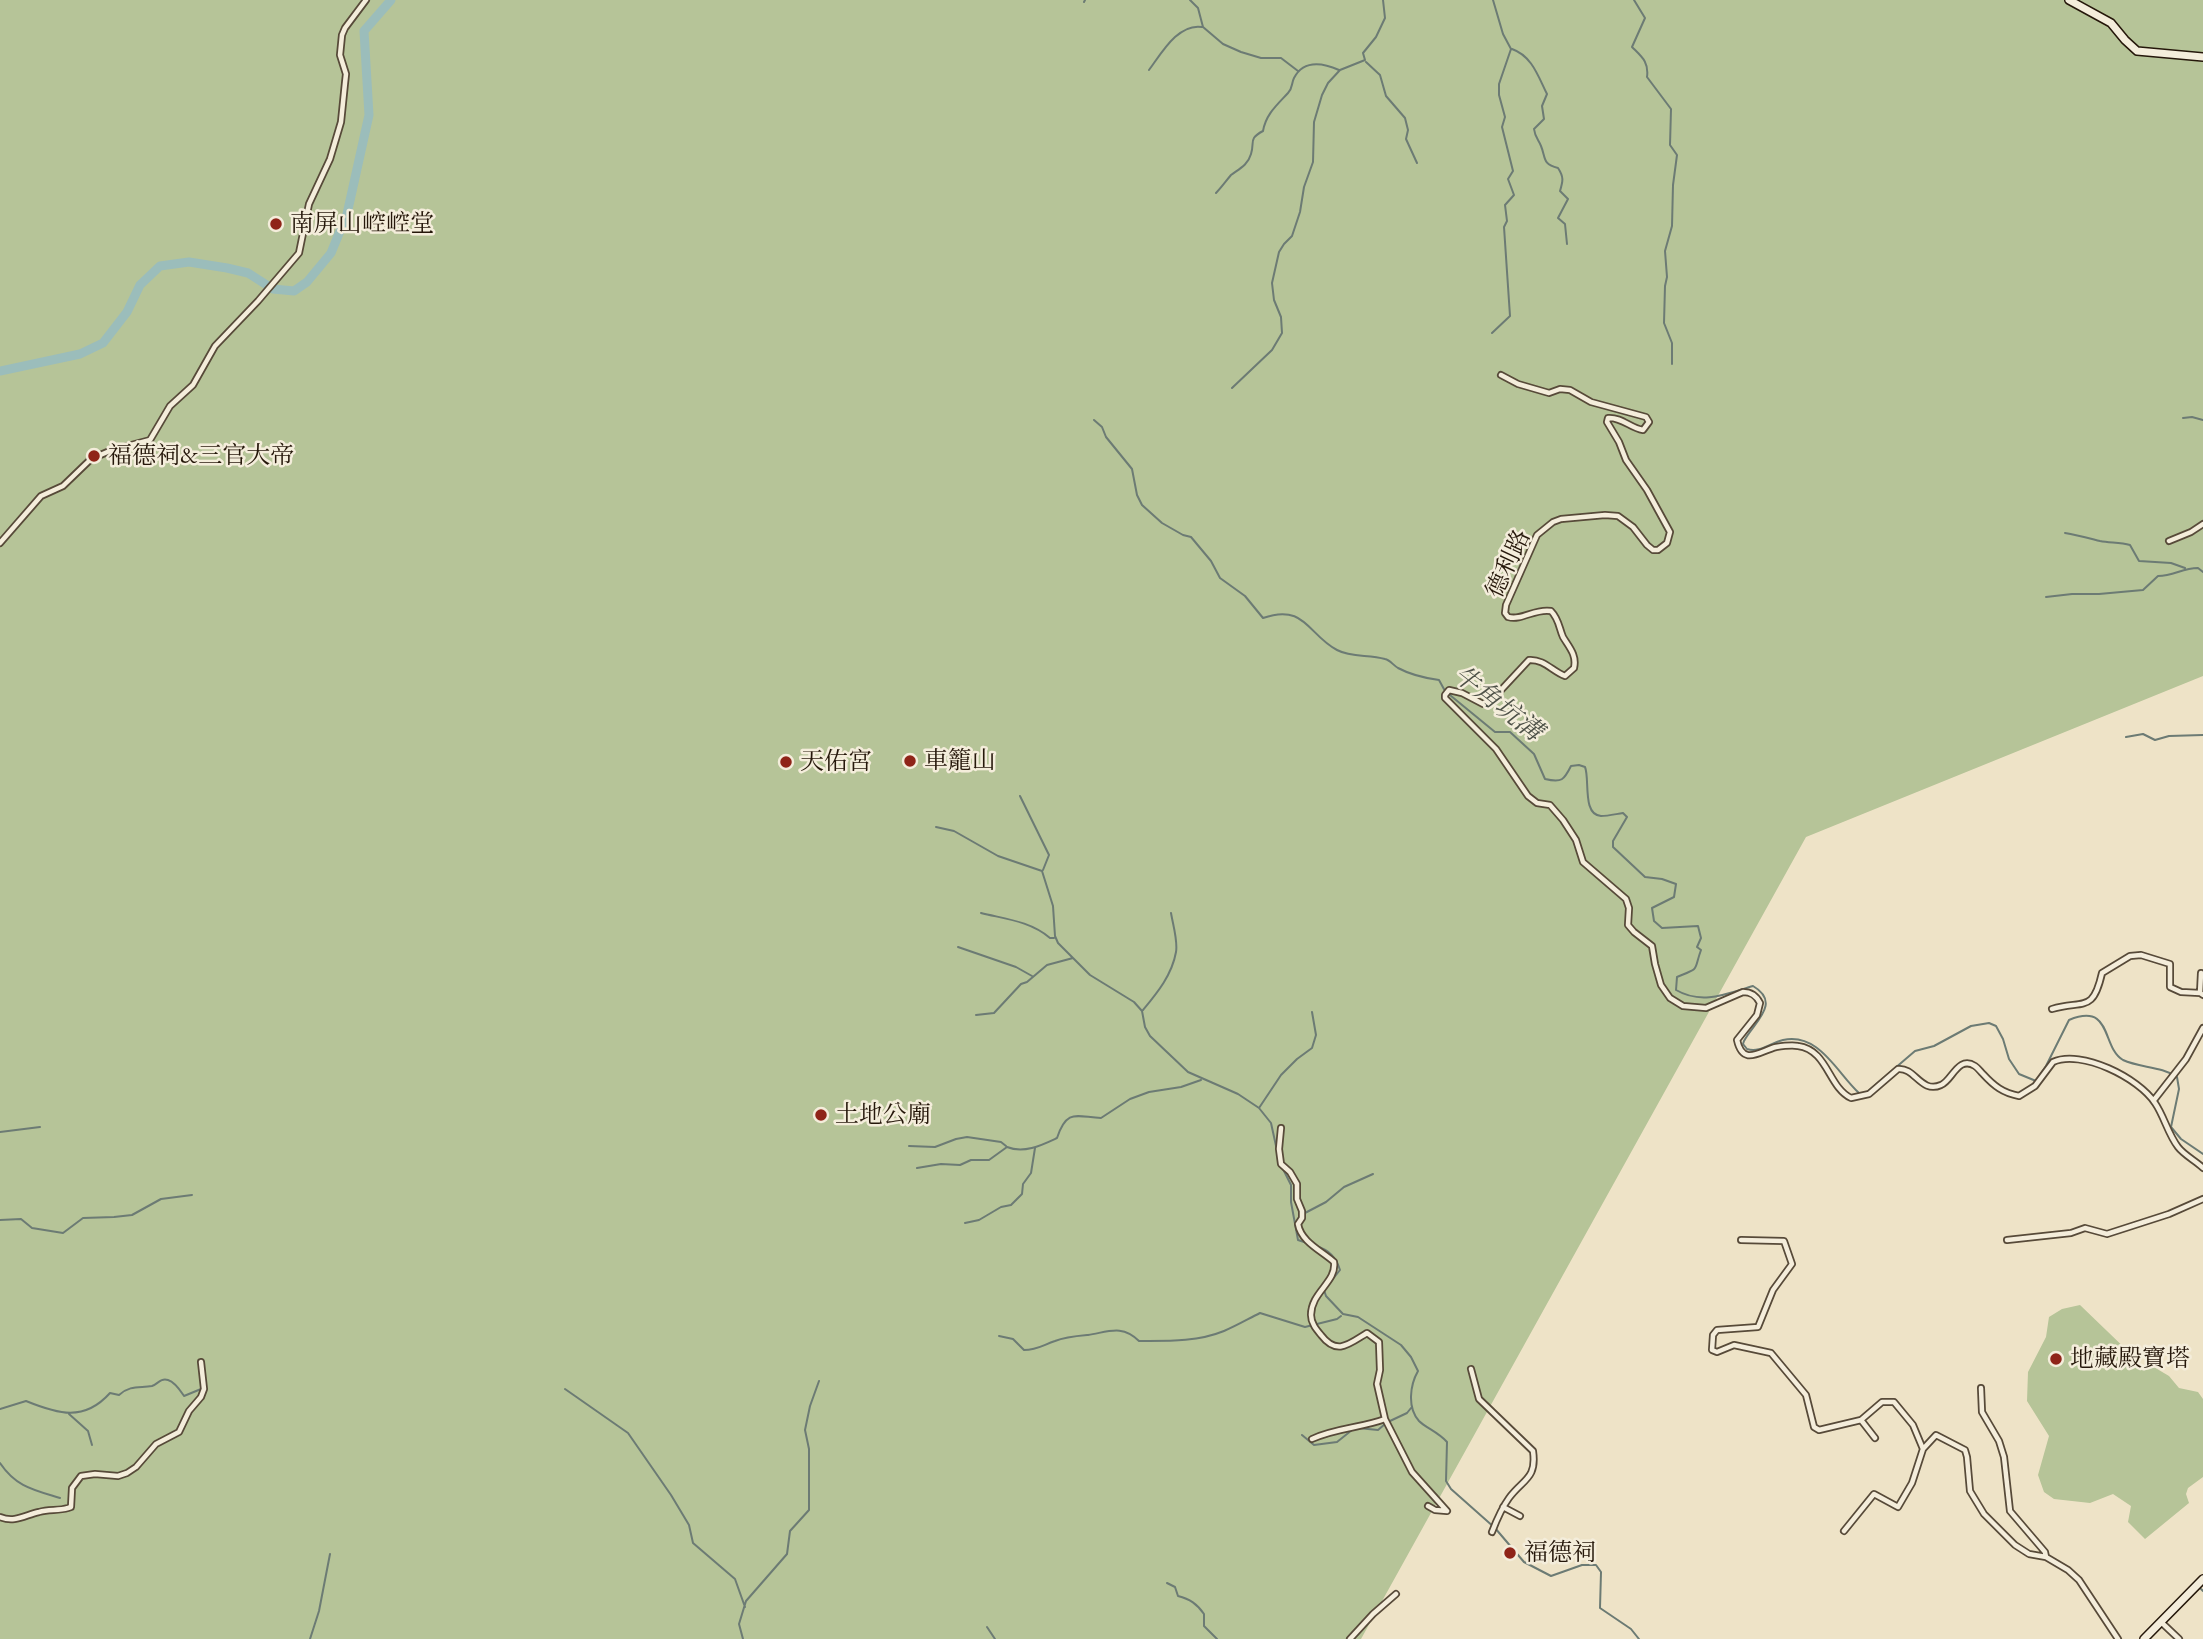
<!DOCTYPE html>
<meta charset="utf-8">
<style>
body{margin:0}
canvas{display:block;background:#eee3c7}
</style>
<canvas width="2203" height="1639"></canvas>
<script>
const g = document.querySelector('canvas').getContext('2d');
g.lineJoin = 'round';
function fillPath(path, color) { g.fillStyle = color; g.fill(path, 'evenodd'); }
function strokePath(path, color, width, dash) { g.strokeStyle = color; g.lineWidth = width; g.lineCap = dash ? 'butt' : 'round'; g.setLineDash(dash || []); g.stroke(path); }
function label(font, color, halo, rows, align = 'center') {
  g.font = font + ' "EB Garamond","Noto Serif TC",serif'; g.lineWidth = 5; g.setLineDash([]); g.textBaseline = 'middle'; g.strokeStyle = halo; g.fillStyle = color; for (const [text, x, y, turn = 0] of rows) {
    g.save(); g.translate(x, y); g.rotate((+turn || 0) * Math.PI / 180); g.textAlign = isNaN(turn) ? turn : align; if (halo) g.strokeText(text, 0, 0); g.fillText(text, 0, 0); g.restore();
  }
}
fillPath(new Path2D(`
 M0,0H2203V676L1806,837L1361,1639H0Z
 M2080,1305L2133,1356L2141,1369L2152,1366L2169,1376L2179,1388L2198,1392L2203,1399V1477L2188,1488L2186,1494L2189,1503L2145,1539L2128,1522L2131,1506L2113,1494L2090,1503L2054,1499L2044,1492L2038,1475L2049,1436L2027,1401L2028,1372L2046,1337L2049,1317L2062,1309Z`), '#b6c498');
strokePath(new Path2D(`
 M1190,0L1198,8L1203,27L1223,44L1241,52L1261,58H1281L1298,71
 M1634,0L1645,18L1632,47C1642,57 1649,62 1647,77L1671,109L1670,145L1677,155L1673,185L1672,226L1665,251L1667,277L1665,286L1664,323L1672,343V364
 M1084,2L1085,0
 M1512,49C1532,56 1538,76 1547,94L1542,106L1544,119L1534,129C1535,137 1538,139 1541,146C1546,158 1542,164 1558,168C1564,177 1563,181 1560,191L1568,199L1558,218L1565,224L1567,244
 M1366,62L1380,75L1386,96L1405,118L1408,130L1406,139L1417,163
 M1149,70C1161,54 1178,23 1202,27
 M1216,193C1221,188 1226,181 1231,175C1239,169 1248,165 1251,154C1255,141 1248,139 1263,131C1266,114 1277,105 1288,93C1293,88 1291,84 1294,78C1304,59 1323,63 1339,70
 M1492,333L1510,316L1504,227L1507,221L1505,205L1514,195L1508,179L1513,171L1502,127L1505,117L1499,95V84L1511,49L1503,34L1493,0
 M1232,388L1272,350L1282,333L1281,317L1274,300L1272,283L1279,252L1284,244L1292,236L1300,212L1304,187L1313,162L1314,122L1322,95L1328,83L1340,70L1365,60L1363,53L1376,37L1385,18L1383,0
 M2183,418L2192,417L2203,420
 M1094,420L1102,427L1106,437L1132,469L1137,495L1142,505L1162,523L1183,535L1191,537L1211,561L1220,578L1245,596L1263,618C1305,603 1308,635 1337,650C1352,658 1369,654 1385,659C1390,660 1393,665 1398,668C1411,675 1424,678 1439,680L1445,691L1495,732H1510L1534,754L1545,779C1562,783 1564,780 1571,766L1579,765L1585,767C1590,779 1582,815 1601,816C1608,816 1616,814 1623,813L1627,817L1613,841V847L1645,877L1662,879L1676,884L1674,897L1652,908L1654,921L1662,928L1698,926L1701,938L1697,947L1701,950C1693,972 1701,967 1677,977L1676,990C1702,1005 1726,994 1753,986C1782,1003 1754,1022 1744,1041L1743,1044L1747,1049C1760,1053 1770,1043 1783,1040C1819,1032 1837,1073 1859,1093H1866L1915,1051L1934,1046L1971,1026L1989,1023L1996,1026L2003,1039L2009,1059L2019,1074L2036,1081L2046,1066L2069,1020C2113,1002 2101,1047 2123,1060C2140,1068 2161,1066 2177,1077L2179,1089L2171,1127L2181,1139L2203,1154
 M2065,533C2077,535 2088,538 2100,541C2110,543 2120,542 2130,545L2139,561L2171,563L2185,568
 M2046,597L2072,594H2099L2143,590L2158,576C2174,576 2182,568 2198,568L2203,572
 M2126,737L2143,734L2155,740L2169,736L2203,735
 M1020,796L1049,855L1043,870
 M936,827L954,831L998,856L1042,871L1053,906L1055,936L1058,943L1090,975L1134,1002L1142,1011L1145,1027L1150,1036L1188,1072L1238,1094L1259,1108L1271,1123L1278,1155
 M981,913C1005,919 1030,921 1050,938H1054
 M958,947L1016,967L1032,976
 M1143,1010C1157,993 1172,975 1176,952C1178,941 1173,925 1171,913
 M976,1015L994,1013L1021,984L1027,982L1047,965L1073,958
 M1259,1108L1281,1075L1297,1059L1312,1048L1316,1035L1312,1012
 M0,1132L40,1127
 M909,1146L935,1147L956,1139L967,1137L1001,1142L1006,1146
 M1282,1167L1291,1185V1202L1298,1240L1307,1243
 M917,1168L941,1164L960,1165L971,1160H989L1007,1147C1024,1154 1042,1145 1057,1138C1067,1108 1077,1117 1101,1118L1130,1099L1149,1092L1181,1087L1201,1080
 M1305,1213L1326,1202L1344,1187L1373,1174
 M0,1220L21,1219L32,1228L63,1233L83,1218L114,1217L132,1215L161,1199L192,1195
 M965,1223L979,1220L1001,1207L1011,1205L1022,1194L1023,1184L1031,1173L1035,1148
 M1316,1246C1329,1250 1336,1257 1340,1270L1324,1290L1326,1296L1343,1314L1358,1317L1401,1345L1411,1357L1418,1371C1410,1385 1407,1408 1419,1421C1426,1428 1438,1432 1447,1442L1446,1481L1451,1489L1495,1528L1524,1562L1551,1576L1582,1565H1596L1601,1572L1600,1608L1631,1629L1639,1639
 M999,1336L1013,1339L1024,1350C1037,1350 1043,1345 1055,1341C1065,1337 1077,1336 1088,1335C1108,1332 1122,1324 1139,1341C1168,1341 1197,1342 1224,1331C1236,1326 1248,1319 1260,1313L1305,1327L1337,1319L1341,1316
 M565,1389L628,1433L671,1495L689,1525L693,1543L735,1579L745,1607
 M0,1409L26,1401C58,1414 84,1422 110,1393L119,1395C130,1385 139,1388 152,1386C158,1384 160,1378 168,1380C175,1382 180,1390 184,1396L201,1389
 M69,1414L88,1431L92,1445
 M1390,1421L1407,1413L1411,1408
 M1358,1428L1378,1430L1385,1424
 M1302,1435L1314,1445L1337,1442L1352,1430
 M0,1463C16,1487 34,1490 60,1498
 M1167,1583L1175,1587L1178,1596C1190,1599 1197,1604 1204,1614V1626L1217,1639
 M2201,1589L2203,1591
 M987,1627L995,1639
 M310,1639L319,1611L330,1554
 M743,1639L739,1624L746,1601L787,1554L790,1531L809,1510V1449L805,1430L810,1406L819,1381`), '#6c7b74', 2);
strokePath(new Path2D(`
 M0,371L80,354L103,343L127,312L140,285L160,266L189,262L227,268L248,273L273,289L294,291L307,282L331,253L347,214L369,115L364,31L391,0`), '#9bbdbb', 9);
const street = new Path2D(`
 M1501,375L1518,384L1549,393L1560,389L1570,390L1591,402L1646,417L1649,422L1643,430C1630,428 1622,417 1608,418L1607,422L1619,442L1626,460L1647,490L1670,532L1667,543L1658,550H1653L1647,545L1633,527L1618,516L1605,515L1561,519L1553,522L1537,535L1506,605L1505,613L1508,617C1522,621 1535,608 1551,611C1559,619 1559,628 1563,637C1569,647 1577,655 1574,668L1565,676C1552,671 1544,659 1529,660L1489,703L1483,704L1462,693L1449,690L1445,695V698L1496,749L1528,796L1537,803L1550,805L1563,820L1576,840L1583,862L1626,899L1629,908L1628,925L1634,932L1652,946L1655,964L1661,985L1670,998L1683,1006L1706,1008L1743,992C1751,992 1756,995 1760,1003L1757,1015L1737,1040C1743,1067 1760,1051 1776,1047C1783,1046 1792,1045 1798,1046C1828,1050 1828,1087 1851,1098L1869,1094L1898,1069C1915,1067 1921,1094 1941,1085C1952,1081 1958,1055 1975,1066C1978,1068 1980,1071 1983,1074C1994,1086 2003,1093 2019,1096L2035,1086L2053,1062C2081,1049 2139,1078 2155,1103C2164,1116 2168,1134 2178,1147C2184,1155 2196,1161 2203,1168
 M2169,541L2191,532L2203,524
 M0,543L41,496L63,486L91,459L112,450L150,440L170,406L193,385L215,346L258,301L299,253L309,204L330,159L341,122L345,83L346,74L340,55L342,35L345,28L366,0
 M2201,973L2200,993L2203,995
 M2052,1009C2084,1000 2093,1013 2102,973L2130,956L2141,955L2170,964V987L2181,992L2200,993
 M2154,1100L2186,1059L2203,1028
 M1281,1128L1279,1149L1281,1164L1290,1172L1297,1184V1199L1302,1211V1218L1298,1224C1301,1242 1322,1251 1334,1262C1337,1282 1311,1292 1311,1315C1311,1323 1316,1329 1321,1335C1337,1356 1349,1344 1367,1333L1379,1342L1380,1370L1377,1384L1385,1419L1412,1472L1447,1511L1435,1510L1428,1506
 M1741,1240L1784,1241L1792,1264L1773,1290L1758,1327L1717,1330L1713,1335L1712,1350L1717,1352L1734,1345L1771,1353L1806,1395L1814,1427L1819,1430L1861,1420L1882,1402H1894L1913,1425L1923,1449
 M2007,1240L2071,1233L2085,1228L2107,1234L2169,1214L2203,1199
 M1471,1369L1479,1399L1533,1451C1537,1479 1523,1479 1509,1498C1501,1509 1497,1519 1492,1532
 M1981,1388L1982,1412L1999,1441L2004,1457L2010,1511L2045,1552L2046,1557
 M1861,1420L1875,1438
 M1312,1439C1335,1428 1361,1428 1385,1419
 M1503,1507L1520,1516
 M0,1517C15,1523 25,1515 39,1512C49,1509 58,1511 68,1508L71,1507L72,1488L81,1476L95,1474L118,1476L127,1473L136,1467L156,1444L179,1432L189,1411L201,1397L204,1389L201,1362
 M1844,1531L1874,1494L1898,1507L1912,1483L1923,1449L1936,1435L1965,1450L1967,1457L1970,1491L1984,1514L2015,1545L2029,1554L2046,1557L2068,1570L2079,1580L2118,1639
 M2161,1622L2179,1639
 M1350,1639L1373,1614L1396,1594`);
const secondary = new Path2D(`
 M2069,0L2111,23L2125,40L2137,51L2203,57
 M2144,1639L2203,1579`);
strokePath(street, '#574a39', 8);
strokePath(secondary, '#25170a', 10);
strokePath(street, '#f4eddb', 4.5);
strokePath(secondary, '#f4eddb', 7);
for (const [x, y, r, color] of [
 [276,224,7,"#8f2418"],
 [94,456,7,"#8f2418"],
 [910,761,7,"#8f2418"],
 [786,762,7,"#8f2418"],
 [821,1115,7,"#8f2418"],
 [2056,1359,7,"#8f2418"],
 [1510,1553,7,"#8f2418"]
]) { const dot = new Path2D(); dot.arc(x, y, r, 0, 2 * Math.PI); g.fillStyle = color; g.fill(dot); strokePath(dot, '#f4eddb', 2.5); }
label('24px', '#25170a', '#f4eddb', [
 ["南屏山崆崆堂",290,224],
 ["福德祠&三官大帝",108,456],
 ["車籠山",924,761],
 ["天佑宮",800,762],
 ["土地公廟",835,1115],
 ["地藏殿寶塔",2070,1359],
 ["福德祠",1524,1553]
], 'left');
label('24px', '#25170a', '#f4eddb', [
 ["德利路",1509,564,-65]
]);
label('italic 26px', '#4e5148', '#f4eddb', [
 ["牛角坑溝",1497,704,38]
]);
</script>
